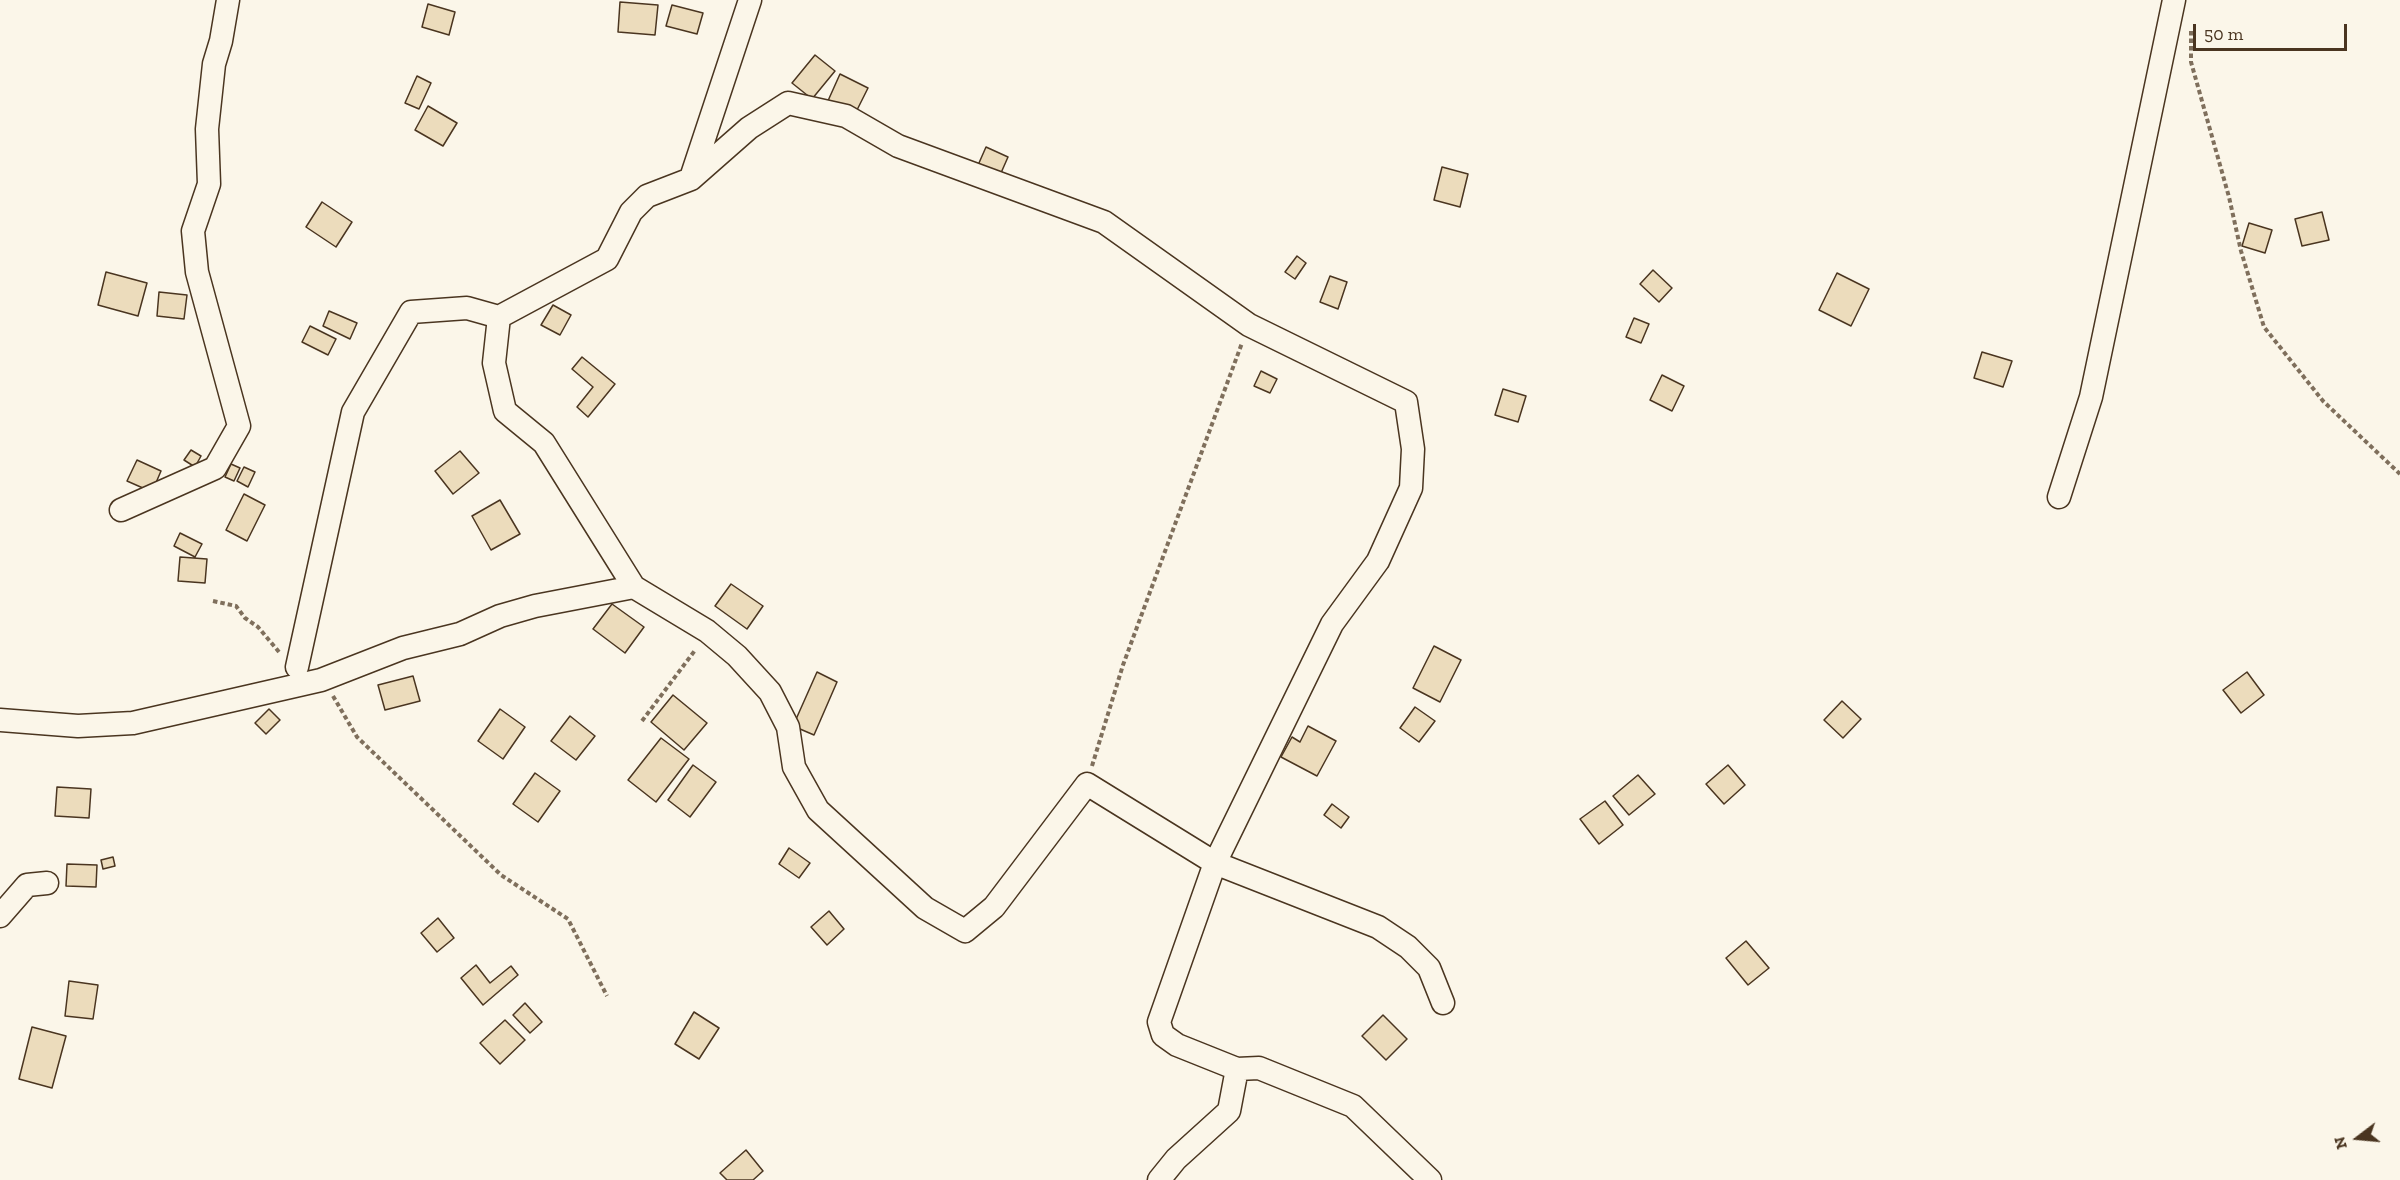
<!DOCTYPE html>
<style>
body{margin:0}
#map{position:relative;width:2400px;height:1180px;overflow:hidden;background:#fbf6e9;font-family:"Zilla Slab",serif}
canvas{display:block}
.north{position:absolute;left:2328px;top:1108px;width:60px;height:60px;-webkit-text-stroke:4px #fbf6e9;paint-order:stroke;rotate:254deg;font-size:16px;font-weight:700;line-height:24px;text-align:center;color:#4a3520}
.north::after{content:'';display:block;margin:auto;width:21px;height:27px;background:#4a3520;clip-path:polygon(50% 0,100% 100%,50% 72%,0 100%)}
.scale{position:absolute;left:2193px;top:24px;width:154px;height:27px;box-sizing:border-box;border:3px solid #4a3520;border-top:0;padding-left:8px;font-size:18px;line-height:21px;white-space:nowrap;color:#4a3520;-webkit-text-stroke:4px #fbf6e9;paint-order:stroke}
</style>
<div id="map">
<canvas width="2400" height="1180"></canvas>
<div class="north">N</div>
<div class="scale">50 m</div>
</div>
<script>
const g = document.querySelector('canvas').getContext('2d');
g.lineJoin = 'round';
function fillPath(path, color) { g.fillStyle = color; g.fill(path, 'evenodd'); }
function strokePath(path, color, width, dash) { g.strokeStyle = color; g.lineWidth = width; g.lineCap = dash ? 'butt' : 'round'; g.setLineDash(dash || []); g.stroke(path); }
const building = new Path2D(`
 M620,2L658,5L655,35L618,32Z
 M428,4L455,12L449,35L422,27Z
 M672,5L703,13L697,34L666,26Z
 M815,55L835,71L812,99L792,83Z
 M840,74L868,88L854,116L827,103Z
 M417,76L431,83L419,109L405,103Z
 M428,106L457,123L443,146L415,130Z
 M986,147L1008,157L997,182L975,172Z
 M1442,167L1468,174L1460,207L1434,200Z
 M322,202L352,222L336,247L306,227Z
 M2322,212L2329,240L2302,246L2295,219Z
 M2249,223L2272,230L2265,253L2242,246Z
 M1297,256L1306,263L1295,279L1285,272Z
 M1653,270L1672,288L1659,302L1640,284Z
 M106,272L147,283L138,316L98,305Z
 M1837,273L1869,289L1851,326L1819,310Z
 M1330,276L1347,282L1338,309L1320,302Z
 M159,292L187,295L184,319L157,316Z
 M553,305L571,315L560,335L541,325Z
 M329,311L357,323L350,339L323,326Z
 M1634,318L1649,324L1641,343L1626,337Z
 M310,326L336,339L328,355L302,342Z
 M1982,352L2012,361L2003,387L1974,378Z
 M582,357L615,384L588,417L577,407L593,387L572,369Z
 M1261,371L1277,379L1270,393L1254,386Z
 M1662,375L1684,386L1672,411L1650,400Z
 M1503,389L1526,396L1518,422L1495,415Z
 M191,450L201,456L195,467L184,460Z
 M460,451L479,473L453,494L435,471Z
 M137,460L161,471L152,492L127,481Z
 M231,464L240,468L234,481L225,477Z
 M244,467L255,472L248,487L237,481Z
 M244,494L265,505L247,541L226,530Z
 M500,500L520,534L491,550L472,516Z
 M180,533L202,544L195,557L174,546Z
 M180,557L207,559L205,583L178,581Z
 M731,584L763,606L747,629L715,606Z
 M612,604L644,627L625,653L593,629Z
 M1434,646L1461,660L1440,702L1413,688Z
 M817,672L837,682L814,735L793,726Z
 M2247,672L2264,695L2241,713L2223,690Z
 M413,676L420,701L385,710L378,685Z
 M673,695L707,723L684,750L651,722Z
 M1842,701L1861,719L1843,738L1824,720Z
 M1415,707L1435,721L1419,742L1400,728Z
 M269,709L280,720L266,734L255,723Z
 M500,709L525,727L503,759L478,741Z
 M570,716L595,736L576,760L551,741Z
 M1308,726L1336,741L1317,776L1281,757L1292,737L1300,742Z
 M661,738L689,759L656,802L628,780Z
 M693,765L716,782L690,817L668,800Z
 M1728,765L1745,785L1724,804L1706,784Z
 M535,773L560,791L538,822L513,804Z
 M1638,775L1655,794L1629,815L1613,796Z
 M57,787L91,789L89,818L55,816Z
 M1605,801L1623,825L1599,844L1580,819Z
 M1332,804L1349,817L1341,828L1324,815Z
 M789,848L810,863L799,878L779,864Z
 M113,857L115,866L103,869L101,860Z
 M67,864L97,865L96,887L66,886Z
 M829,911L844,929L827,945L811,927Z
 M438,918L454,938L437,952L421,933Z
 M1746,941L1769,968L1748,985L1726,958Z
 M476,965L490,983L511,966L518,975L483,1005L461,978Z
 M69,981L98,985L93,1019L65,1016Z
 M525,1003L542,1022L530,1033L513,1015Z
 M694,1012L719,1028L699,1059L675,1044Z
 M1383,1015L1407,1039L1386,1060L1362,1036Z
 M505,1020L525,1040L500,1064L480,1043Z
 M32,1027L66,1036L52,1088L19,1079Z
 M746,1150L763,1171L753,1180H727L720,1173Z`);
fillPath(building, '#ecdcbc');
strokePath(building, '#4a3520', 1.5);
const minor = new Path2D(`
 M691,178L750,0
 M2059,497L2091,397L2174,0
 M121,510L215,468L239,426L197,272L193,231L209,184L207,129L214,64L221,41L228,0
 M297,667L353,412L411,312L467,308L499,317
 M0,720L78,726L133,723L321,680L403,648L460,634L500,616L535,606L634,587
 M0,916L27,885L47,883
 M1237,1069L1177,1045L1163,1035L1159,1022L1215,863L1087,784L994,907L965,931L925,908L818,810L794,767L788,727L770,692L737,656L707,631L634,587L544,443L505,411L494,363L499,317L607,259L631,212L647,196L691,179L749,128L788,103L846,116L898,146L1104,222L1249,325L1406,402L1413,449L1411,488L1378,561L1332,624L1215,863L1378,927L1408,947L1429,968L1443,1003
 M1159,1180L1176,1159L1229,1111L1237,1069L1259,1068L1353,1106L1430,1180`);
strokePath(minor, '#4a3520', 25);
strokePath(new Path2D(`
 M2191,31V62L2229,197L2241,251L2264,327L2323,401L2400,474
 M213,601L236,606L245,618L258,627L279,652
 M333,696L357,737L501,875L568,919L607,996
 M642,721L696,649
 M1092,766L1123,665L1242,343`), '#7f6f5c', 4, [4.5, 3]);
strokePath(minor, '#fbf6e9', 22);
</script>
